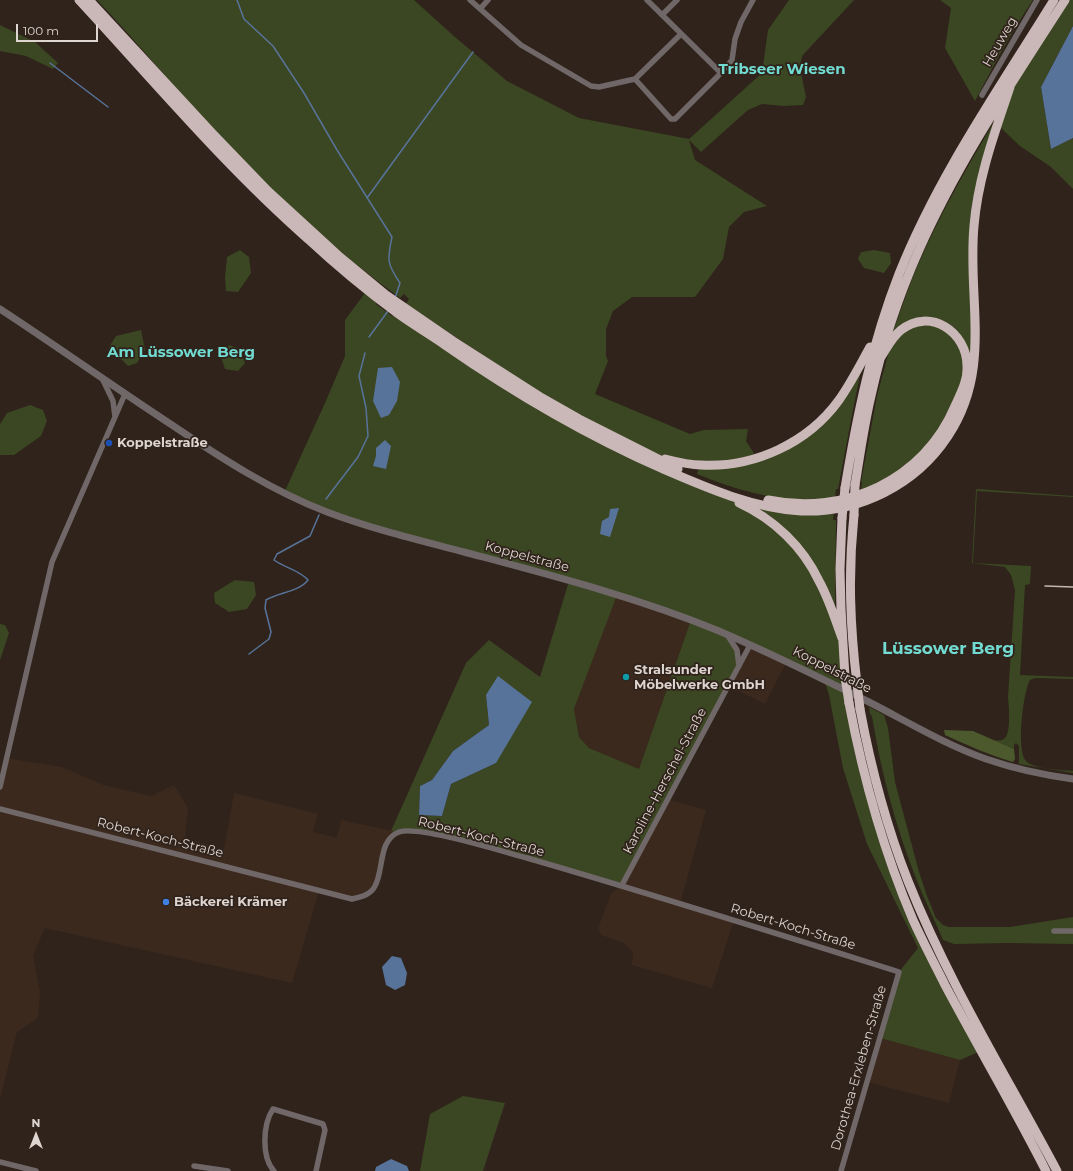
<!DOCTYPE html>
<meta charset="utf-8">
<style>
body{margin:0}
#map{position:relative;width:1073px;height:1171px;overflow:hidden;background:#2f231b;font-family:Montserrat,sans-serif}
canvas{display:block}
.north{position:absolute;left:16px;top:1115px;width:40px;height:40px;-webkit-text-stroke:3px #2f231b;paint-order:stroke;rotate:0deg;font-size:11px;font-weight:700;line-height:16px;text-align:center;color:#ded5d0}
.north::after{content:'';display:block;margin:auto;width:14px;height:18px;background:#ded5d0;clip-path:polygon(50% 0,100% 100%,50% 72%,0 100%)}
.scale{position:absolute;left:16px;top:24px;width:82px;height:18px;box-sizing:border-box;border:2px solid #ded5d0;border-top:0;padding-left:5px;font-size:12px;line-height:14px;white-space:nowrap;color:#ded5d0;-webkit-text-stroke:3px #2f231b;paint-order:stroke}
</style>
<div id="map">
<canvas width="1073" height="1171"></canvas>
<div class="north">N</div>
<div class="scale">100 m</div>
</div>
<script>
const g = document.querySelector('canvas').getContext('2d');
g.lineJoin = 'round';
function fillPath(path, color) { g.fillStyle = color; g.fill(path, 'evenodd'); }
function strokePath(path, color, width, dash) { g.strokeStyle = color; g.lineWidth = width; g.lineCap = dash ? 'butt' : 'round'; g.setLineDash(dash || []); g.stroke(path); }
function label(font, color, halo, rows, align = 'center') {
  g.font = font + ' Montserrat,sans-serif'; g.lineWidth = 3.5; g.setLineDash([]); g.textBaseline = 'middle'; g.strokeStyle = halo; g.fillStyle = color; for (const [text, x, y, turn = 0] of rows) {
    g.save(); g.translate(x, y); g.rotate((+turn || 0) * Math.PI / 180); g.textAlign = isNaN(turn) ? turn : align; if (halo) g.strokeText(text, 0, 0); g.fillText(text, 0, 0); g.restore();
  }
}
fillPath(new Path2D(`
 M617,594L691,620L639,769L589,748L579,737L574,709Z
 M750,645L787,661L765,704L729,686Z
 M6,758L62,767L103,785L151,796L174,785L188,808L185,838L224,849L234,793L318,814L313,832L337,838L341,820L398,832L386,845L375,887L352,899L319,891L292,983L45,928L33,955L40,992L38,1018L17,1032L0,1099V787Z
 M667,799L706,810L680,904L734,920L712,988L632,965L633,953L624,943L601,935L598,928L611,894L622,885Z
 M880,1038L960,1060L949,1103L867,1082Z`), '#3c291e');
fillPath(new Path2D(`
 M97,0H414L455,37L507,81L579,118L689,139L762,73L768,30L789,0H854L802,56L800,68L806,97L803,105L784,106L762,104L748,110L701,152L689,140L695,160L767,206L744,212L729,227L723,259L695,297H632L613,311L606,329V356L608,361L595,394L690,434L704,430L748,429L746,441L757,458L729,464L652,456L579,419L406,304L409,299L404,294L400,298C333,249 272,193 216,133C176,89 138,43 97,0Z
 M940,0H1033C1011,32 993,67 975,101L945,48L951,8Z
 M1065,0H1073V26L1041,87L1051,149L1073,138V189L1051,167L1020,146L1000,127L1010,87Z
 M0,25L35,42L58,63L53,69L26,56L0,51Z
 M998,115C994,131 987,147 982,163C976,184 973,205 971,226C968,267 975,308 973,350C969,421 926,474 861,500V497C909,476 947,445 963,394C966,385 970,375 970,364C970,335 941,310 912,321C905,324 900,328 894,333L893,332C902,307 910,282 921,258C943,208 971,161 998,115Z
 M240,250L249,257L251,273L238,292L226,291L225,277L227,257Z
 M874,250L890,253L891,263L884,273L864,268L858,259L861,252Z
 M365,293L377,302L376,304L392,316L399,314L465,359L755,511L805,557L842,638L849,703L901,890L981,1051L960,1060L880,1038L899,972L918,948L867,844L843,768L829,695L824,679L729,636L737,650L739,666L622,885C553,866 485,845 415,831C407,829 399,832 391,831L466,663L489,640L540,677L569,581L391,532L284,493L325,403L345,356V320ZM617,595L691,620L639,769L589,748L579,737L574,709ZM486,695L496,763L451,784L442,816L419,815L420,786L432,780L453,751L489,725Z
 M916,324L943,327L964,352L962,383L939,432L901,471L861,491L862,482H861L877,396L889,351L897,337Z
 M141,330L145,350L137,363L128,366L109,347L116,336Z
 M229,345L240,349L245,363L238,371L225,369L221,357Z
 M862,366C853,407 846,448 838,489H836L835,499C787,505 741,492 697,474L699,467H724L803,437Z
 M30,405L43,410L47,421L41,436L14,455H0V424L7,413Z
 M976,490L977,489L1073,496V497L977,491L973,563L1031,566L1030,584L1025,585L1020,675L1073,677V679L1035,678L1030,680C1023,692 1016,751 1026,761C1034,769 1061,770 1073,771V773L1019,764V746L1016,743L1014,745V749L993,740C997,741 1002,741 1005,738C1011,732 1009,706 1008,697L1015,590L1011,575L1005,567L972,563Z
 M753,504L834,510L833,520H836L835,606L823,582Z
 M235,580L254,582L256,595L247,609L229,612L215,603L214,593Z
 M0,624L5,625L9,633L0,660Z
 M869,707L884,715L888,728L895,782L919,872L927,896L936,918L943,925L949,927H1010L1073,917V944L1009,943L954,944L943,940C935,921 925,901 917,881C896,828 881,773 872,716L870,714Z
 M463,1096L505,1103L483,1171H420L430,1114Z`), '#3b4722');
fillPath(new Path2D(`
 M944,730L973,731L1014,749L1015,759L1013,762C989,755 967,745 945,735Z`), '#4b592d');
fillPath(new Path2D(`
 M1073,26V138L1051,149L1041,87Z
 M392,367L400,382L397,401L389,415L381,418L373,401L378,368Z
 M385,440L391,446L386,469L373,466L376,456V448Z
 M619,508L610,537L600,534L602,521L609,517L610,509Z
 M498,676L532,702L496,763L451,784L442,816L419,815L420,786L432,780L453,751L489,725L486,695Z
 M392,956L401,958L407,973L405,985L395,990L386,985L382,967Z
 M391,1159L407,1166L409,1171H375L376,1167Z`), '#58739a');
strokePath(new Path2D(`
 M237,0L244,19L273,46L304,93L337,150L392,237C387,260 387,264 400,283L395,298
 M50,63L108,107
 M367,198L473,52
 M369,337L388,311
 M326,499L358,457L368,436L366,408L359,376L365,353
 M249,654L269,639L271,632L265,608L266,600C279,592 299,592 308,580C299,570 285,568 274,560L277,554L310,536L319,515`), '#58739a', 1.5);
strokePath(new Path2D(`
 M470,0L521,45L591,86L599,87L635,79L681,34
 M647,0L720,72
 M480,9L488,0
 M662,15L677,0
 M635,79L671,119H675L718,76L732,60L735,39L741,22L753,0
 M982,95L1037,0
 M102,378L113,401L115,417
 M728,636L737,650L739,666
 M0,787L52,562L125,394
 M0,809L352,899C360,897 371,895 375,886C384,870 378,840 399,832C418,825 504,852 527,858C652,894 775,933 899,972L841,1171
 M622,885L750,645
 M1054,931H1073
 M0,1162L36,1171
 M194,1166L228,1171
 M274,1171C261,1157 263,1124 273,1109L323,1124L325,1130L316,1171`), '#706868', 5.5);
strokePath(new Path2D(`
 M0,309C58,347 114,387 172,425C221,458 272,491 327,512C372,529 418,540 464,552C550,575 636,597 719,631C770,653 819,677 869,702C908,722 946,745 986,759C1015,769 1043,775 1073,779`), '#706868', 7);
strokePath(new Path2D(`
 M79,0C154,81 225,166 308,239C336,265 366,290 397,313C412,324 429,334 445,345C514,393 586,435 663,469C707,488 753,508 801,511C859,513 916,485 948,436C993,368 967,300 974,226C978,177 995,132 1010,87
 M89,0L213,134L268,191L340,257L386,295L453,341L542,398L579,419L678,469
 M665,459C677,462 689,465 701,465C754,468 808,443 839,400C851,383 860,365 870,347
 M855,485C860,455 864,425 871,396C882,346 898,297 919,250C958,162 1013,81 1065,0
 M845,488C857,415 872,343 899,274C938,176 999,89 1054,0
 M768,500C845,516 924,480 955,406C961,393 968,380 967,366C967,332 930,307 901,330C892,337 887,348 881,357
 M739,503C774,519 803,547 819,581C829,599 835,619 842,638
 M854,515C848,574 850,625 857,684
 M842,518L840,569L841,609L845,677
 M849,703C863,777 883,850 913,920C923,942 934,963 945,985C978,1047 1014,1108 1046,1171
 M860,709C871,768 886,825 908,881C948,982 1006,1075 1057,1171`), '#cab7b7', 9);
strokePath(new Path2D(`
 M1045,586L1073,587`), '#c2b9b3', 1.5);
strokePath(new Path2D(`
 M854,515L855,485
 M842,518L845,488
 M845,677L849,703
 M857,684L860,709`), '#cab7b7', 9);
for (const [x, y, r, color] of [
 [109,443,4,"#1a4fb4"],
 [626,677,4,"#0f9aa8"],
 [166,902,4,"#3f7fe0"]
]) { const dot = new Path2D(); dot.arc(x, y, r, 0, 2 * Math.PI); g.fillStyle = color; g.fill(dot); strokePath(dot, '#2f231b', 1.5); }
label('13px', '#ded5d0', '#2f231b', [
 ["Heuweg",1000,42,-60],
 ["Koppelstraße",527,557,15],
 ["Koppelstraße",832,670,27],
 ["Karoline-Herschel-Straße",665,781,-62],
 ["Robert-Koch-Straße",481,837,14],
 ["Robert-Koch-Straße",160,838,14],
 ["Robert-Koch-Straße",793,927,17],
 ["Dorothea-Erxleben-Straße",859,1068,-74]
]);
label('bold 13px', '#ded5d0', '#2f231b', [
 ["Koppelstraße",117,443],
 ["Stralsunder",634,670],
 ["Möbelwerke GmbH",634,685],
 ["Bäckerei Krämer",174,902]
], 'left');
label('bold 15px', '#71dbd2', '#2f231b', [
 ["Tribseer Wiesen",782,70],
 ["Am Lüssower Berg",181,353]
]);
label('bold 17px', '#71dbd2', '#2f231b', [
 ["Lüssower Berg",948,649]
]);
</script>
